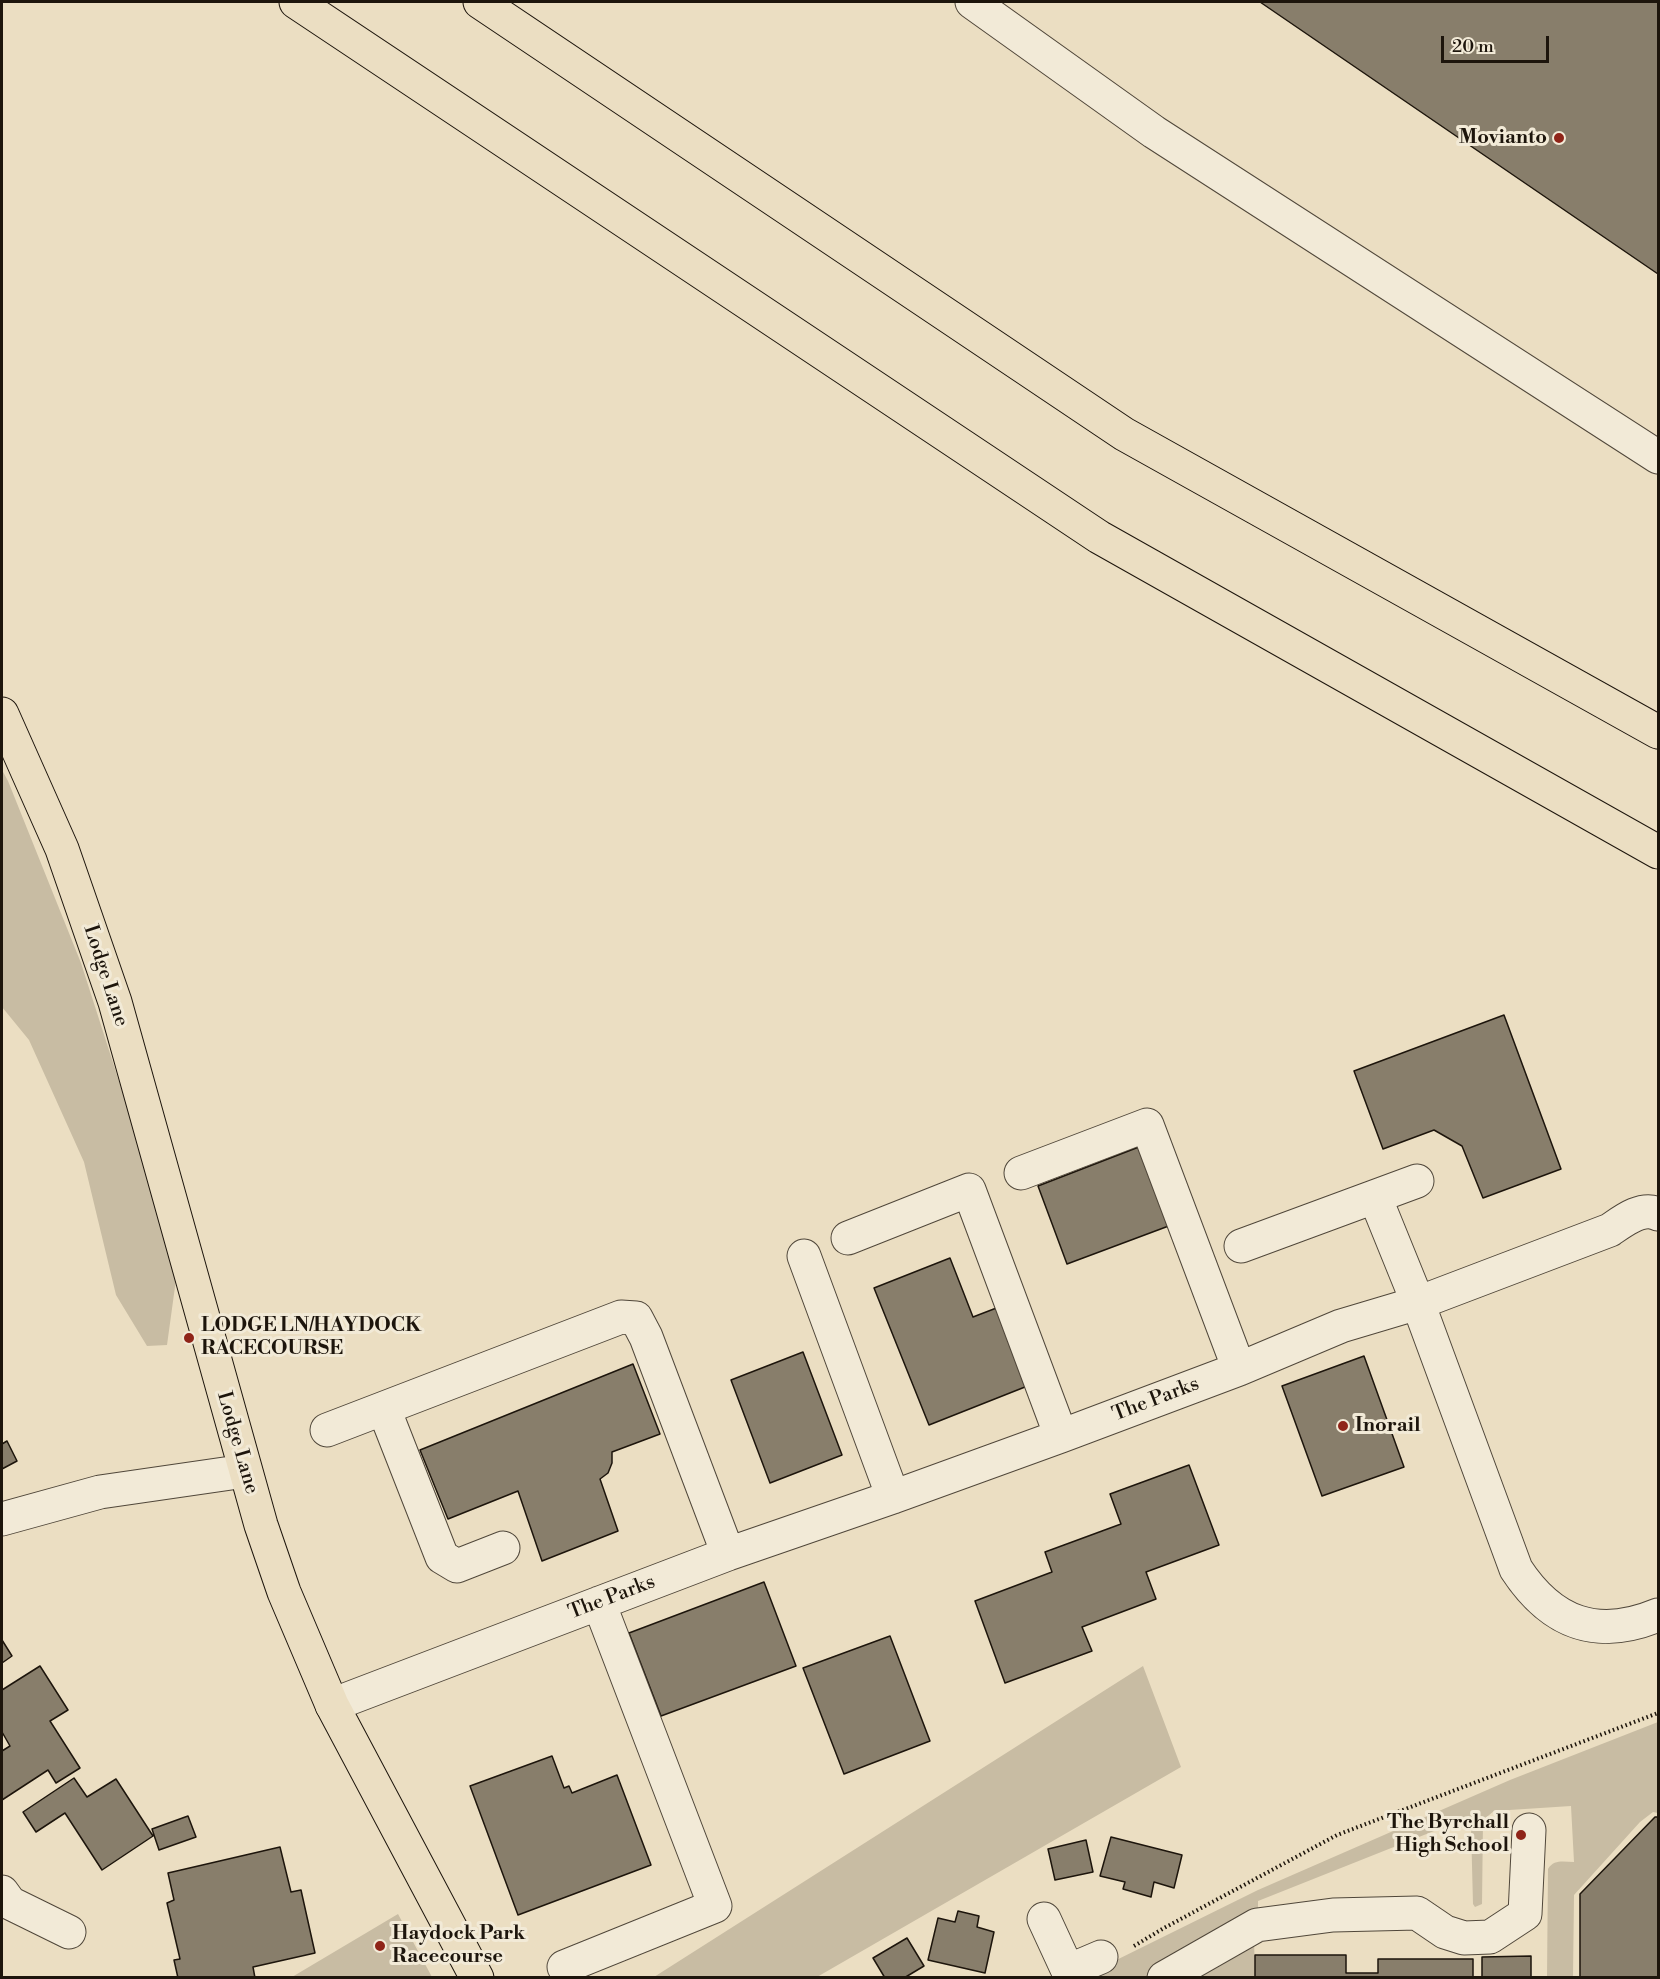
<!DOCTYPE html>
<style>
body{margin:0}
#map{position:relative;width:1660px;height:1979px;overflow:hidden;background:#ebdec2;font-family:"Libre Bodoni",serif}
canvas{display:block}
.frame{position:absolute;inset:0;border:3px solid #1d150c;pointer-events:none}
.scale{position:absolute;left:1441px;top:36px;width:108px;height:27px;box-sizing:border-box;border:3px solid #1d150c;border-top:0;padding-left:8px;font-size:18px;line-height:21px;white-space:nowrap;color:#1d150c;-webkit-text-stroke:4px #f2ead7;paint-order:stroke}
</style>
<div id="map">
<canvas width="1660" height="1979"></canvas>
<div class="frame"></div>
<div class="scale">20 m</div>
</div>
<script>
const g = document.querySelector('canvas').getContext('2d');
g.lineJoin = 'round';
function fillPath(path, color) { g.fillStyle = color; g.fill(path, 'evenodd'); }
function strokePath(path, color, width, dash) { g.strokeStyle = color; g.lineWidth = width; g.lineCap = dash ? 'butt' : 'round'; g.setLineDash(dash || []); g.stroke(path); }
function label(font, color, halo, rows, align = 'center') {
  g.font = font + ' "Libre Bodoni",serif'; g.lineWidth = 6; g.setLineDash([]); g.textBaseline = 'middle'; g.strokeStyle = halo; g.fillStyle = color; for (const [text, x, y, turn = 0] of rows) {
    g.save(); g.translate(x, y); g.rotate((+turn || 0) * Math.PI / 180); g.textAlign = isNaN(turn) ? turn : align; if (halo) g.strokeText(text, 0, 0); g.fillText(text, 0, 0); g.restore();
  }
}
fillPath(new Path2D(`
 M2,770L8,781L81,963L178,1265L167,1345L147,1346L116,1295L84,1162L29,1040L2,1007Z
 M1143,1666L1181,1767L817,1977H654Z
 M1658,1722V1813L1653,1812L1640,1822L1574,1895L1573,1977H1547L1548,1869C1554,1859 1564,1862 1574,1862L1571,1806L1494,1811L1483,1820L1482,1904L1475,1907L1473,1904L1471,1827L1434,1831L1258,1901V1915L1154,1977L1080,1978L1258,1890L1510,1780Z
 M398,1914L432,1977H292Z
 M1254,1939L1255,1977L1189,1978Z`), '#c8bca3');
const building = new Path2D(`
 M1260,2H1658V274Z
 M1504,1015L1561,1169L1483,1198L1462,1146L1434,1130L1383,1149L1354,1071Z
 M1144,1145L1174,1224L1067,1264L1038,1186Z
 M950,1258L973,1317L999,1307L1030,1385L929,1425L874,1288Z
 M803,1352L842,1455L770,1483L731,1380Z
 M1364,1356L1404,1467L1322,1496L1282,1386Z
 M633,1364L660,1434L612,1452V1463L608,1473L600,1479L618,1531L542,1561L518,1491L448,1519L420,1450Z
 M7,1441L17,1461L2,1469V1444Z
 M1189,1465L1219,1545L1146,1572L1156,1599L1082,1627L1092,1651L1005,1683L975,1601L1052,1572L1045,1552L1121,1524L1110,1494Z
 M764,1582L796,1666L661,1716L629,1633Z
 M890,1636L930,1741L844,1774L803,1668Z
 M2,1640L12,1656L2,1663Z
 M40,1666L68,1710L50,1721L80,1768L56,1783L48,1770L2,1800V1751L10,1746L2,1732V1690Z
 M552,1756L564,1788L569,1786L572,1793L617,1775L651,1865L518,1915L470,1786Z
 M74,1778L87,1797L116,1779L153,1836L102,1870L65,1813L36,1832L23,1812Z
 M188,1816L196,1837L159,1850L152,1829Z
 M1655,1817H1658V1978H1580V1894Z
 M1111,1837L1182,1855L1174,1888L1154,1882L1151,1897L1123,1889L1125,1882L1100,1876Z
 M1086,1840L1093,1872L1055,1880L1048,1849Z
 M280,1847L291,1892L301,1890L315,1953L253,1967L255,1978H178L174,1960L180,1959L167,1903L174,1900L168,1873Z
 M958,1911L979,1916L977,1927L994,1932L985,1973L928,1960L938,1918L955,1922Z
 M907,1938L924,1966L904,1978H885L873,1958Z
 M1255,1955H1346V1973H1378V1959H1473V1978H1255Z
 M1531,1956V1978H1482V1957Z`);
fillPath(building, '#887e6b');
strokePath(building, '#1d150c', 1.5);
const minor = new Path2D(`
 M972,2L1154,132L1658,457
 M1021,1173L1147,1125L1239,1369
 M1375,1197L1418,1303L1516,1569C1552,1624 1598,1640 1658,1615
 M848,1238L969,1190L1061,1436
 M1241,1246L1417,1181
 M804,1256L893,1497
 M384,1409L442,1557L457,1566L503,1548
 M327,1430L621,1317L636,1318L646,1337L728,1554
 M2,1519L100,1492L245,1471
 M332,1705L728,1554L893,1497L1061,1436L1239,1369L1341,1326L1418,1303L1610,1230C1623,1221 1642,1206 1658,1214
 M2,1892L10,1903L69,1932
 M1044,1919L1068,1971L1101,1957
 M564,1967L715,1906L599,1603
 M1164,1978L1257,1925L1333,1915L1417,1913L1445,1932L1464,1938L1490,1937L1525,1914L1529,1830`);
const major = new Path2D(`
 M2,714L62,849L115,1002L261,1525L284,1592L332,1705L477,1978`);
const highway = new Path2D(`
 M296,2L1099,537L1658,852
 M480,2L1124,434L1658,732`);
strokePath(minor, '#50473a', 35);
strokePath(major, '#1d150c', 35);
strokePath(highway, '#1d150c', 35);
strokePath(new Path2D(`
 M1134,1946L1164,1928L1337,1835L1658,1713`), '#1d150c', 4, [1.5, 3]);
strokePath(minor, '#f2ead7', 33);
strokePath(major, '#ebdec2', 33);
strokePath(highway, '#ebdec2', 33);
for (const [x, y, r, color] of [
 [1559,138,6,"#8f2418"],
 [189,1338,6,"#8f2418"],
 [1343,1426,6,"#8f2418"],
 [1521,1835,6,"#8f2418"],
 [380,1946,6,"#8f2418"]
]) { const dot = new Path2D(); dot.arc(x, y, r, 0, 2 * Math.PI); g.fillStyle = color; g.fill(dot); strokePath(dot, '#f2ead7', 2); }
label('bold 20px', '#1d150c', '#f2ead7', [
 ["Movianto",1547,138,"right"],
 ["LODGE LN/HAYDOCK",201,1326],
 ["RACECOURSE",201,1349],
 ["Inorail",1355,1426],
 ["The Byrchall",1509,1823,"right"],
 ["High School",1509,1846,"right"],
 ["Haydock Park",392,1934],
 ["Racecourse",392,1957]
], 'left');
label('20px', '#1d150c', '#f2ead7', [
 ["Lodge Lane",105,976,72],
 ["The Parks",1156,1400,-21],
 ["Lodge Lane",237,1443,74],
 ["The Parks",612,1598,-21]
]);
</script>
